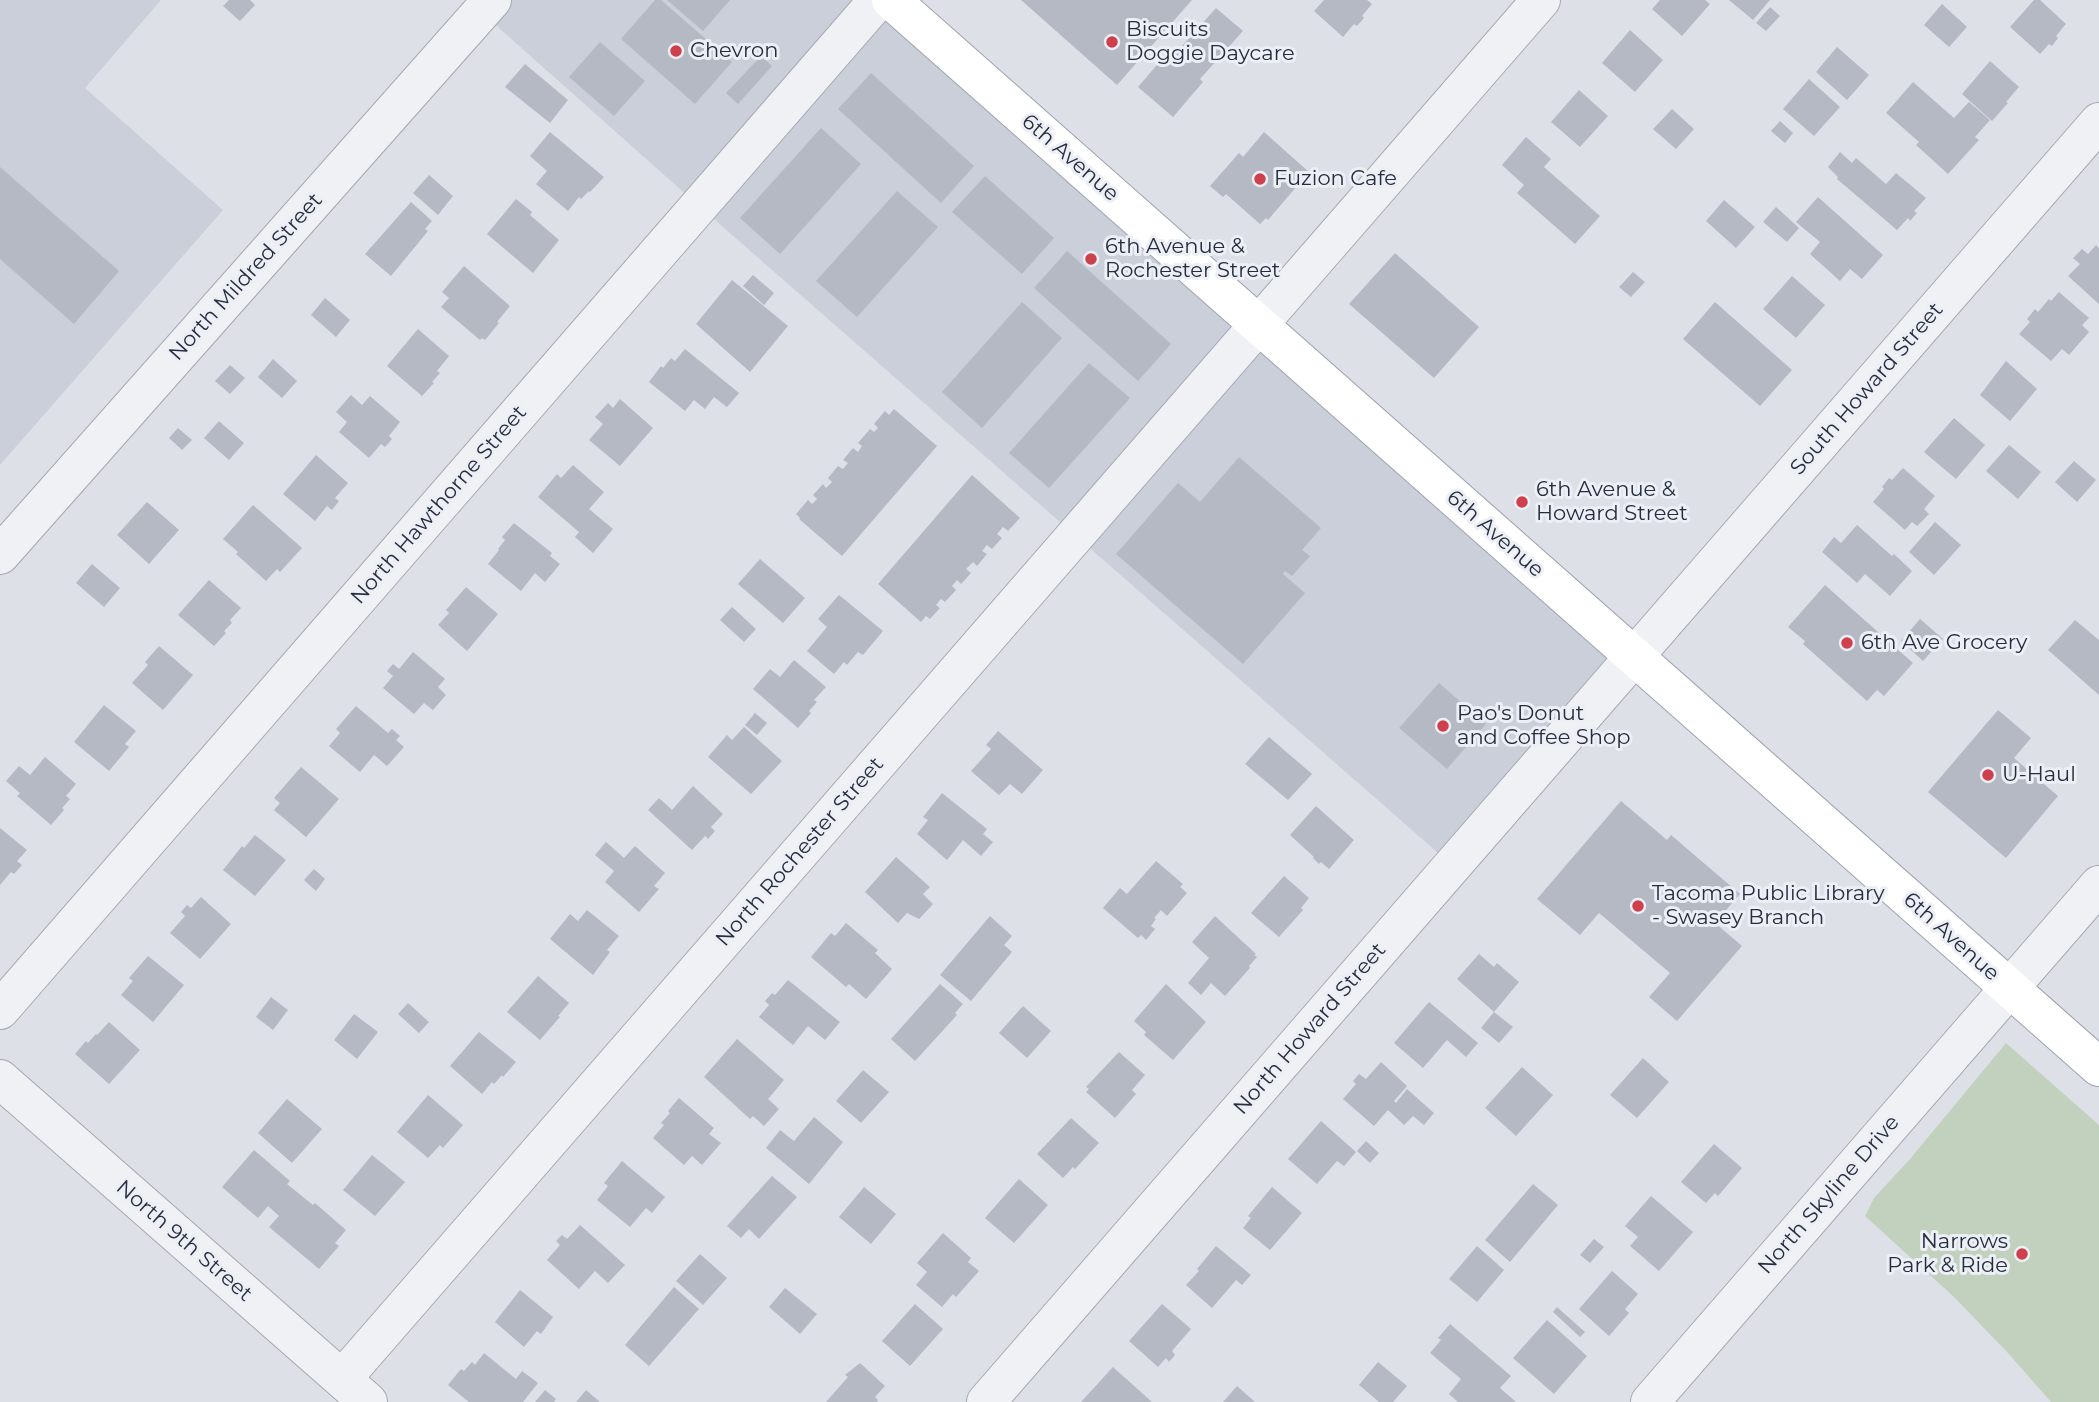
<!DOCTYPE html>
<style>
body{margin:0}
canvas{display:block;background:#dde0e7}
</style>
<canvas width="2099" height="1402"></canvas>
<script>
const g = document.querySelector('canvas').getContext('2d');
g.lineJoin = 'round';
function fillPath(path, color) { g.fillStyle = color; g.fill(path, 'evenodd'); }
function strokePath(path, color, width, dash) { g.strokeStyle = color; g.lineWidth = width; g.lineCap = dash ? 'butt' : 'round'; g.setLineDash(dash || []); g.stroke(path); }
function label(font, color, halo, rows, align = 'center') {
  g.font = font + ' Montserrat,sans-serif'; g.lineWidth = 6; g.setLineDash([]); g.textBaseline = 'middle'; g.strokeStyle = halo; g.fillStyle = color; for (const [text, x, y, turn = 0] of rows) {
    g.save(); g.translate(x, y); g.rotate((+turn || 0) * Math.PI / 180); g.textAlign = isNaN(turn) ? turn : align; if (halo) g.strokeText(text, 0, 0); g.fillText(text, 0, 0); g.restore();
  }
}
fillPath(new Path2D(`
 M0,0H161L85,88L223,210L0,465Z
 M492,0H891L1634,657L1453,866L699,206L481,12Z`), '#cbcfd9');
fillPath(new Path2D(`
 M2006,1043L2099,1125V1402H2051L2008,1353L1954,1297L1865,1216L1874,1198L1910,1159Z`), '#c2d1be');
fillPath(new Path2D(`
 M229,0H250L255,5L240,21L223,6Z
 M655,0H661L732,62L695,104L621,39Z
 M667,0H730L703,31Z
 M1021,0H1192L1117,85Z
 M1324,0H1367L1372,4L1362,16L1364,18L1357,26L1354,24L1343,37L1314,11Z
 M1660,0H1705L1710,4L1682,36L1652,9Z
 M1729,0H1770L1753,20Z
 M2034,0H2040L2066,24L2056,36L2058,38L2052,46L2049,44L2040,54L2010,27Z
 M1942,4L1967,27L1949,47L1924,25Z
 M1770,7L1780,16L1766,31L1756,23Z
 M1216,8L1243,31L1200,79L1203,82L1173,117L1138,87L1168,52L1173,56Z
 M1630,30L1663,60L1635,92L1602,63Z
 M600,42L645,81L614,116L569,77Z
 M1837,47L1869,75L1847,100L1816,72Z
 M761,56L772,66L738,104L726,93Z
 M1990,61L2019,87L2006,102L2008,103L1992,121L1962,94Z
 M525,64L568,100L550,123L505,87Z
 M871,73L974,166L941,203L838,109Z
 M1809,79L1840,107L1814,136L1783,109Z
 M1913,82L1954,118L1969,102L1990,120L1975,137L1979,140L1948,174L1916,145L1919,142L1886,113Z
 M1579,90L1608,116L1580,147L1551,122Z
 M1672,109L1694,129L1676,149L1653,129Z
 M1780,121L1793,133L1785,143L1771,131Z
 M821,128L861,164L780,254L740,218Z
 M550,132L604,177L590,192L589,191L581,199L579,197L568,211L536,184L547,171L530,156Z
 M1264,132L1309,172L1268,220L1266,218L1260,224L1226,194L1223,197L1210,186L1239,153L1243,157Z
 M1526,137L1551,159L1544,167L1600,216L1575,244L1517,193L1524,185L1502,165Z
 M1840,152L1852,163L1856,158L1886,184L1896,173L1926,198L1914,211L1917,213L1910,221L1908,218L1897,230L1837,179L1838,177L1828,167Z
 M0,167L119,271L74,324L0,259Z
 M429,175L453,196L438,215L413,193Z
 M985,176L1054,238L1022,274L952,212Z
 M897,191L938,227L857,317L816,281Z
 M1818,197L1883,255L1862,279L1850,269L1840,281L1810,254L1820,242L1796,222Z
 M516,199L532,212L530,215L559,240L533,273L487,234Z
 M1724,200L1755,227L1736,248L1706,221Z
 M411,202L432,221L425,229L428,231L391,276L365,254Z
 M1776,207L1799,228L1787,242L1763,222Z
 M2096,245L2099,248V304L2068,276L2080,264L2073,258L2082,249L2088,254Z
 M1067,251L1171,344L1138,381L1034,288Z
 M1395,253L1479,327L1434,378L1349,304Z
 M464,266L510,306L497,322L499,323L485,340L482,338L480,340L441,307L449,298L442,292Z
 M1633,272L1645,282L1631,297L1619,287Z
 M753,275L774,293L764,305L743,286Z
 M1792,276L1825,305L1796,338L1763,309Z
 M732,280L788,326L750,372L696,324Z
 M2059,292L2089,318L2082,325L2089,332L2069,355L2062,349L2051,361L2019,334L2030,322L2027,319L2035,309L2038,312L2049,299L2051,301Z
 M325,298L350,320L336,337L311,315Z
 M1022,302L1062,338L982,428L942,392Z
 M1715,302L1792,370L1760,406L1683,339Z
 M418,329L449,356L437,371L440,373L432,382L434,383L422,396L387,366Z
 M685,349L739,393L727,407L714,397L705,409L694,400L685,411L649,382L661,366L663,368L671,358L675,361Z
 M273,359L297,381L282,398L258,377Z
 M2006,361L2037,389L2010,421L1980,395Z
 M1089,363L1130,398L1049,488L1009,453Z
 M230,365L245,378L230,394L215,381Z
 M351,395L362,405L370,396L400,422L389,436L392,439L385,447L381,444L369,458L339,432L347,422L336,412Z
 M620,399L653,428L620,466L589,440L603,424L595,417L608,403L613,408Z
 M894,409L937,446L842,556L799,519L800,518L796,514L808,500L812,504L817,499L813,495L823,484L826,488L832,482L828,478L838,466L843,469L848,463L843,460L853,448L858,452L862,446L858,443L870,429L874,432L878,428L874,424L885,411L889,415Z
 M1954,418L1985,445L1956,479L1924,452Z
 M219,421L244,443L229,460L204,438Z
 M178,428L192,440L182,450L169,438Z
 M2009,445L2041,472L2018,499L1986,471Z
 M316,455L348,483L335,498L339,501L332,510L327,506L315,521L283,494Z
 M1239,457L1321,528L1302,550L1310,556L1292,576L1285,571L1283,574L1305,593L1243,664L1116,554L1178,483L1200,502Z
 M2074,461L2096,480L2077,502L2055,482Z
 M573,465L604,492L589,509L613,529L593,553L575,537L579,532L538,497L557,474L561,478Z
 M1903,468L1935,496L1924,509L1929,514L1917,526L1912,522L1905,530L1873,502L1884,489L1882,487L1889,478L1892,480Z
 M972,475L1020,518L1008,531L1003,527L997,534L1002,538L992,549L987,545L982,551L987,554L977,566L973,562L966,569L971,573L961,584L957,580L952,586L956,590L945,602L941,599L936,605L940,608L930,619L926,616L921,622L878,584Z
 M147,502L179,530L149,564L117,535Z
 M253,505L302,548L280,572L277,569L266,581L236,554L238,552L223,539Z
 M1935,522L1961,545L1934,575L1909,552Z
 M514,523L552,553L550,556L560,564L545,582L535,573L521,591L488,564L499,550L498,549L505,540L502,537Z
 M1857,525L1892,556L1894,554L1912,571L1890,596L1865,574L1857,583L1822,552L1834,537L1841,543Z
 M760,559L805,598L783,623L738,584Z
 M92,564L120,588L104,607L76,583Z
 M209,580L241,608L230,620L232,623L224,631L226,633L214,646L178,615Z
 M1825,585L1913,663L1884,696L1877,690L1867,701L1803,644L1805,641L1788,627Z
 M466,587L498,614L467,651L438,625L449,613L446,610Z
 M839,595L883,631L863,655L858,652L847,665L844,662L834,674L807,651L827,627L818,619Z
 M732,607L756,629L744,642L720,620Z
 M1920,619L1943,639L1923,661L1901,641Z
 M2075,620L2099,640V695L2048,650Z
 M159,646L193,675L163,710L132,683L148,665L145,662Z
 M413,652L445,679L438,687L446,695L433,710L424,703L414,714L383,688L393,676L387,671L393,664L399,669Z
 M794,660L826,687L814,700L817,702L809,711L811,713L798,728L753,689L770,669L780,677Z
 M1439,683L1486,724L1447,769L1399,728Z
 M104,705L136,731L125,744L129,747L109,771L74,742Z
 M356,706L388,733L392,729L400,736L396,740L404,747L387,766L374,755L360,772L329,746L340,733L336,729Z
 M1998,710L2031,738L2014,758L2058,796L2006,858L1928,792Z
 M755,713L767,723L757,735L745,725Z
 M744,727L782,761L751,794L708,757L727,735L732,740Z
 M998,731L1043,770L1022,794L1010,784L999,795L971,771L991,749L986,745Z
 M1269,737L1312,774L1288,800L1245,764Z
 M45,757L76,784L66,796L70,799L62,808L64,810L51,825L17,796L20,793L6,781L19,766L30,775Z
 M301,767L339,799L306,837L274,810L280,803L274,798Z
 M693,786L723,814L711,827L715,831L708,839L705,836L692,850L648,810L659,798L672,810Z
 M942,793L987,829L983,834L993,842L981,856L963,840L947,860L917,834L928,820L923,817Z
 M1621,801L1667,840L1671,835L1740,894L1715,923L1742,946L1677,1021L1649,997L1670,973L1599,913L1580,935L1537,899Z
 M1316,806L1354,840L1329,869L1321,862L1319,864L1313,858L1314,857L1290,835Z
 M0,828L27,850L17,861L22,865L14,874L11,872L0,885Z
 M255,835L286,860L255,896L223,870L242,846L244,848Z
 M606,842L624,858L635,846L665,873L654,886L659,889L639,912L605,882L614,871L595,855Z
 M896,857L930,887L923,894L933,904L919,919L907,913L898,923L865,892Z
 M1156,861L1183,884L1180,887L1187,893L1167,916L1161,910L1154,918L1156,919L1151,926L1155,929L1146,940L1141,935L1138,938L1103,908L1120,888L1127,894Z
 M314,869L325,879L316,891L304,880Z
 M1284,876L1309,898L1301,908L1303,910L1279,937L1251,913Z
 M201,897L231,924L200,959L170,933L185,916L181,912L187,905L191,908Z
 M587,910L619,936L607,950L610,952L593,975L550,939L570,914L578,921Z
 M990,916L1012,936L1004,945L1012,952L971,1001L940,975Z
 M1215,916L1256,954L1254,955L1257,957L1249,966L1250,968L1225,996L1211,983L1201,995L1188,983L1209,958L1192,942Z
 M846,923L878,950L875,953L892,969L866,999L849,984L846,987L811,957L831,933L835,936Z
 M1479,954L1494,967L1497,963L1519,982L1494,1012L1457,979Z
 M148,956L184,985L153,1022L121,995L133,981L129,978Z
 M538,976L569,1003L558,1016L560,1017L540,1040L507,1012Z
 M788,980L840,1022L825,1040L808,1026L793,1045L759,1017L769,1005L765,1001L772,993L775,995Z
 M940,984L963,1004L955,1013L957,1015L915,1061L891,1039Z
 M1166,984L1206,1022L1173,1060L1144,1035L1146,1032L1134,1021Z
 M271,997L288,1010L273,1030L256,1017Z
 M1429,1002L1478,1043L1466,1057L1447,1040L1423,1068L1394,1043Z
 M408,1003L429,1022L419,1033L398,1014Z
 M1023,1006L1051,1031L1027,1058L999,1033Z
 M1494,1012L1513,1027L1499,1043L1481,1028Z
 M354,1014L378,1032L357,1059L334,1040Z
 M109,1022L140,1050L109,1084L75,1054L86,1041L88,1043L96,1034L97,1035Z
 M479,1032L516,1062L503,1077L502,1075L494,1084L492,1082L482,1094L450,1066Z
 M737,1039L784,1080L768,1099L779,1109L764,1126L753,1116L750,1119L704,1077Z
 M1119,1052L1145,1075L1132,1090L1136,1094L1115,1118L1086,1092L1089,1089L1086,1087Z
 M1643,1058L1669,1082L1637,1118L1610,1095Z
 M1381,1062L1407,1086L1394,1101L1396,1103L1407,1089L1434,1113L1424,1125L1413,1116L1404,1125L1388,1110L1374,1126L1343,1099L1356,1084L1353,1081L1359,1074L1366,1079Z
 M1522,1067L1553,1095L1516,1136L1485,1108Z
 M863,1070L889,1092L861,1123L836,1101Z
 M428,1095L463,1125L443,1148L440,1145L428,1158L397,1132Z
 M679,1098L714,1128L709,1134L721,1143L702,1165L692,1156L684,1165L653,1138L664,1125L661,1123L670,1113L668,1111Z
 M287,1099L322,1129L292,1163L258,1133Z
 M814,1117L843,1142L809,1184L766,1148L780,1130L794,1141Z
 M1071,1118L1099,1143L1075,1169L1073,1167L1063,1178L1037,1154Z
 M1321,1121L1356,1152L1344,1166L1337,1161L1317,1184L1288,1159Z
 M1366,1141L1379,1153L1370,1163L1357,1151Z
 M1714,1144L1742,1168L1718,1196L1715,1193L1706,1203L1681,1182Z
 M254,1150L290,1181L287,1184L313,1205L315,1203L346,1230L335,1243L339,1246L319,1269L269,1227L279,1216L268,1206L258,1218L222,1187Z
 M372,1155L405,1182L375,1216L343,1190Z
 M622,1161L665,1197L652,1213L646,1208L630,1227L597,1200L608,1186L604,1183Z
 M772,1176L797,1197L759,1239L749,1229L741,1238L727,1226Z
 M1019,1179L1048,1205L1014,1243L985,1218Z
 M1533,1184L1558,1205L1510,1262L1485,1240Z
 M864,1187L896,1214L871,1244L839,1217Z
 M1272,1187L1302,1213L1270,1250L1243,1228L1251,1218L1248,1216Z
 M1651,1196L1693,1232L1659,1271L1630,1246L1638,1237L1625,1226Z
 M580,1225L625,1265L608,1283L595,1271L579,1289L547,1260L560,1245L556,1241L562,1235L567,1239Z
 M943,1233L971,1258L968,1262L979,1271L956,1297L953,1294L942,1307L916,1285L927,1272L917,1263Z
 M1594,1239L1604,1247L1590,1263L1580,1255Z
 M1216,1246L1251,1275L1242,1285L1236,1280L1212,1308L1186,1285L1199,1271L1197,1269Z
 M1477,1246L1504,1270L1477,1302L1449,1279Z
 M700,1254L727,1278L703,1305L676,1281Z
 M1612,1271L1638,1294L1625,1309L1629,1313L1609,1336L1579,1309Z
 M674,1287L699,1309L649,1366L625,1345Z
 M785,1288L817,1314L800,1334L769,1307Z
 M520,1290L553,1317L541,1334L537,1331L524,1347L495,1322Z
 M915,1304L943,1329L910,1366L882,1341Z
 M1162,1304L1191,1329L1172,1351L1175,1355L1169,1362L1166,1358L1158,1367L1129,1341Z
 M1557,1307L1585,1332L1580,1337L1553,1312Z
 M1547,1320L1587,1356L1554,1394L1513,1358Z
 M1450,1324L1511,1376L1500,1388L1516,1402H1458L1449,1394L1461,1379L1430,1353L1441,1340L1438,1338Z
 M484,1353L516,1379L522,1371L538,1383L523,1402H469L448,1385L461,1369L464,1371L472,1362L475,1365Z
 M1378,1362L1407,1386L1393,1402H1379L1359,1385Z
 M860,1363L885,1386L875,1397L878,1400L877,1402H826L848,1377L845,1375Z
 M1113,1367L1152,1402H1081Z
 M1237,1386L1255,1402H1223Z
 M545,1390L556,1399L554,1402H535Z
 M586,1390L600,1402H576Z`), '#b4b9c4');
const minor = new Path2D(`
 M0,555L492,0
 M0,1010L878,0
 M0,1079L368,1402
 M342,1379L1541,0
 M986,1402L2099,122
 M1650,1402L2099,885`);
const major = new Path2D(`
 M891,0L2099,1067`);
strokePath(minor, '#a2a7b1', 40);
strokePath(major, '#9ca4b3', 40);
strokePath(minor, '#f0f1f5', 38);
strokePath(major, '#fff', 38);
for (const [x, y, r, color] of [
 [1112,42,7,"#ce404c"],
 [676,51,7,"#ce404c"],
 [1260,179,7,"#ce404c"],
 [1091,259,7,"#ce404c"],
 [1522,502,7,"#ce404c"],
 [1847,643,7,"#ce404c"],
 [1443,726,7,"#ce404c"],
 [1988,775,7,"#ce404c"],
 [1638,906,7,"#ce404c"],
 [2022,1254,7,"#ce404c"]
]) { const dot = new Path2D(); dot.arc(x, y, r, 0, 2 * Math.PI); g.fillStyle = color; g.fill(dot); strokePath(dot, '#eceff5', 2.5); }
label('21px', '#262d3e', '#eceff5', [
 ["Biscuits",1126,30],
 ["Doggie Daycare",1126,54],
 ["Chevron",690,51],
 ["Fuzion Cafe",1274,179],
 ["6th Avenue &",1105,247],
 ["Rochester Street",1105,271],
 ["6th Avenue &",1536,490],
 ["Howard Street",1536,514],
 ["6th Ave Grocery",1861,643],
 ["Pao's Donut",1457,714],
 ["and Coffee Shop",1457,738],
 ["U-Haul",2002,775],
 ["Tacoma Public Library",1652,894],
 ["- Swasey Branch",1652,918],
 ["Narrows",2008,1242,"right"],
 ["Park & Ride",2008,1266,"right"]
], 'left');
label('21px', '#262d3e', '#eceff5', [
 ["6th Avenue",1070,158,41],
 ["North Mildred Street",246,277,-48],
 ["South Howard Street",1867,389,-49],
 ["North Hawthorne Street",439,505,-49],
 ["6th Avenue",1495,534,41],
 ["North Rochester Street",800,852,-49],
 ["6th Avenue",1951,937,42],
 ["North Howard Street",1310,1029,-49],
 ["North Skyline Drive",1829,1195,-49],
 ["North 9th Street",184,1241,41]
]);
</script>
